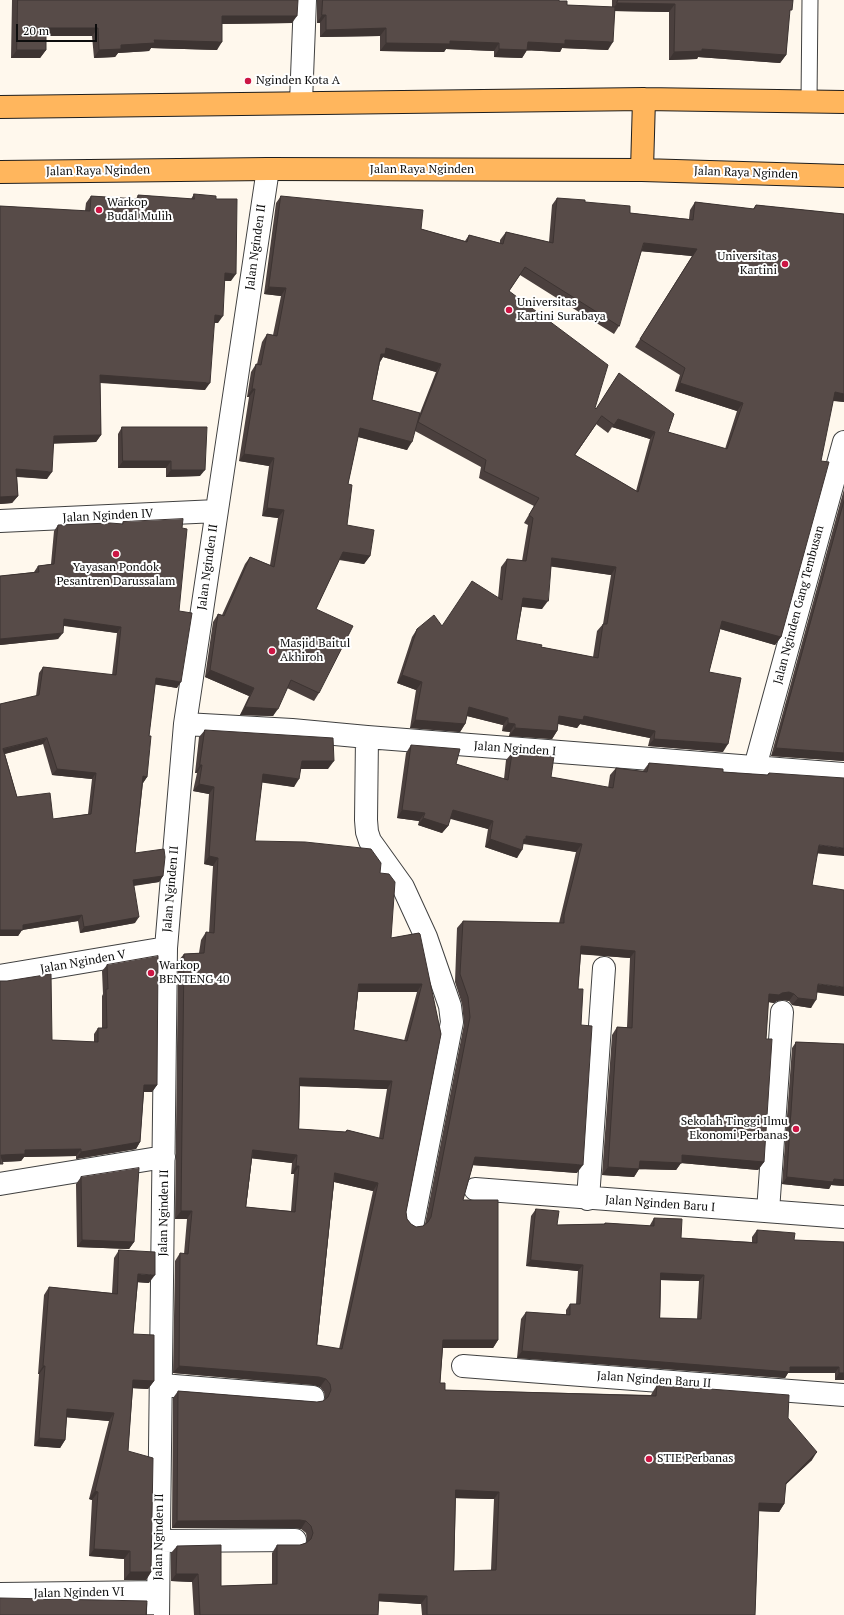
<!DOCTYPE html>
<style>
body{margin:0}
#map{position:relative;width:844px;height:1615px;overflow:hidden;background:#fff8ed;font-family:"PT Serif",serif}
canvas{display:block}
.scale{position:absolute;left:16px;top:24px;width:81px;height:18px;box-sizing:border-box;border:2px solid #0d0d0d;border-top:0;padding-left:5px;font-size:12px;line-height:14px;white-space:nowrap;color:#0d0d0d;-webkit-text-stroke:3px #fff;paint-order:stroke}
</style>
<div id="map">
<canvas width="844" height="1615"></canvas>
<div class="scale">20 m</div>
</div>
<script>
const g = document.querySelector('canvas').getContext('2d');
g.lineJoin = 'round';
function strokePath(path, color, width, dash) { g.strokeStyle = color; g.lineWidth = width; g.lineCap = dash ? 'butt' : 'round'; g.setLineDash(dash || []); g.stroke(path); }
function fillPath(path, color) { g.fillStyle = color; g.fill(path, 'evenodd'); }
function label(font, color, halo, rows, align = 'center') {
  g.font = font + ' "PT Serif",serif'; g.lineWidth = 4; g.setLineDash([]); g.textBaseline = 'middle'; g.strokeStyle = halo; g.fillStyle = color; for (const [text, x, y, turn = 0] of rows) {
    g.save(); g.translate(x, y); g.rotate((+turn || 0) * Math.PI / 180); g.textAlign = isNaN(turn) ? turn : align; if (halo) g.strokeText(text, 0, 0); g.fillText(text, 0, 0); g.restore();
  }
}
const lane = new Path2D(`
 M809,101L810,0`);
const street = new Path2D(`
 M301,102L305,0
 M0,521L217,511
 M185,724L292,730L367,737L844,774
 M367,737L366,820L367,832L370,841L403,887L426,937L450,1006L452,1022L413,1222
 M755,767L844,442
 M0,976L166,948
 M0,1184L164,1157
 M475,1189L844,1217
 M588,1199L604,968
 M768,1211L782,1012
 M463,1366L844,1395
 M162,1385L313,1397
 M160,1541L295,1540
 M0,1594L158,1592
 M158,1615L166,948L185,724L268,169`);
const primary = new Path2D(`
 M0,107L644,99L844,102
 M642,170L644,99
 M0,172L268,169L642,170L844,176`);
strokePath(lane, '#404040', 17);
strokePath(street, '#404040', 24);
strokePath(primary, '#1e1e1e', 24);
strokePath(lane, '#fff', 15);
strokePath(street, '#fff', 22);
strokePath(primary, '#ffb65d', 22);
fillPath(new Path2D(`
 M12,0H298L292,23L222,24L217,50L151,48L149,51L118,53L115,57L94,58L92,36H46V50L40,58H11Z
 M317,0H559V1L567,5L612,7V0H793L789,14L786,55L780,63L698,57L697,59L669,60V12L615,11L608,50L562,48L560,52L527,50L522,58L494,57V51L446,49L444,52L380,51V36L320,37V23H317Z
 M194,194L216,199L231,281H224L218,323H214L205,390L100,383L101,435L96,442L54,443L47,479L17,477L18,496L12,503L0,504V206L85,211L86,203L91,196L136,199L138,195L191,199Z
 M281,196L421,229L465,241L469,235L500,243V240L506,232L549,242L552,205L557,198L585,202L630,213L689,219L690,210L695,202L753,209L756,205L844,214V402L833,401L781,637L775,645L720,629L709,672L723,752L648,746L650,738L580,724L577,728L558,724L557,731L552,739L509,736L510,732L502,731L503,725L467,716L465,724L460,732L410,728L416,690L397,683L412,637L417,629L442,626L498,598L501,567L507,559L522,561L528,525L524,523L534,506L479,478L481,467L415,431L407,450L358,437L348,484L347,525L370,556L364,564L339,560L316,609L319,693L314,701L287,688L273,716L240,715L249,696L205,677L213,622L218,614L222,615L245,564L250,557L270,565L278,518L262,516L269,466L239,461L249,397H247L251,372L256,364H257L262,342L267,334L273,335L281,296L264,294L276,203ZM641,251L692,256L635,347L680,375L675,391L737,411L725,449L668,432L619,373L596,409L595,408L509,291L520,275L614,334L619,326ZM383,357L436,372L420,413L372,400L380,362ZM596,424L608,433L612,427L650,439L636,491L575,455ZM551,566L611,575L603,624L597,631L593,657L541,647L516,640L522,607L542,609Z
 M122,427L200,476L166,477V468H118V434Z
 M844,489V761L771,756Z
 M123,522L179,611L177,688L155,684L149,736L147,777L143,783L135,853L163,876L159,882L134,886L135,923L80,933L78,921L22,930L18,936L0,704L36,696L39,673L43,667L112,675L117,633L64,626L58,639L0,645V576L34,572L38,566L51,564L54,531L58,525L122,524ZM43,744L52,775L92,779L88,814L53,819L17,797L5,754Z
 M205,730L328,769H301L294,787L262,782L255,841L380,873L391,938L419,933L441,1034L406,1212L407,1219L411,1224L416,1227L423,1226L425,1224L464,1024L462,1004L455,982L457,928L463,921L559,923L576,852L523,844L517,858L485,847L488,829L450,818L448,826L442,833L418,825L419,821L397,818L406,753L411,745L456,764L504,779L506,760L512,753L551,777L608,788L610,775L616,768L643,771L649,763L723,772L767,775L769,773L817,853L812,885L817,992L811,1008L792,1005L789,1001L783,1000L777,1001L774,1003L768,1002L766,1039L764,1162L758,1170L681,1163L676,1170L639,1169L634,1177L602,1175L612,1035L617,1027H627L630,958L581,954L578,989L581,1025L577,1173L473,1165L463,1200L498,1340L493,1348H443L440,1383L445,1390L651,1395L652,1393L657,1385L788,1418L812,1460L785,1485L784,1504L779,1512L759,1511L755,1615H422L421,1604L379,1601L378,1615H194L192,1582L171,1581V1553L177,1546L221,1586L272,1584V1553L277,1545H300L306,1543L307,1540L306,1533L301,1529L295,1528H172L173,1398L178,1391L317,1402L323,1401L325,1400V1398L324,1392L320,1387L314,1385L173,1373L175,1261L180,1253L184,1254L187,1219H175L178,961L184,954L199,953L201,940L206,932L209,933L213,866L204,864L209,794L193,791L197,773H195L199,737ZM358,992H417L404,1041L354,1030ZM300,1086L387,1089L379,1138L347,1130L345,1132L299,1129ZM252,1158L292,1163L291,1174H294L291,1211L246,1207ZM334,1182L373,1191L339,1349L317,1345ZM455,1498L494,1499L491,1570L454,1571Z
 M107,965L157,1085L152,1092H144L140,1142L136,1149L76,1159V1156L24,1157L21,1161L2,1162L52,1040L94,1042V1034L98,1028H102V996L103,994L102,971Z
 M796,1042L844,1044V1186L831,1185L829,1189L782,1184L792,1048Z
 M81,1177L134,1242L129,1249L77,1247L76,1184Z
 M536,1209L557,1225L604,1224L605,1223L650,1226V1225L654,1218L681,1238L752,1242V1237L757,1230L794,1240L844,1242V1380H835V1373H788L785,1378L517,1358L521,1319L526,1312L566,1315V1310L570,1304H576L578,1271L526,1266L531,1216ZM661,1280L699,1281L697,1319L660,1318Z
 M119,1250L149,1283L138,1282L133,1334L154,1381L148,1389L133,1388L128,1451L151,1572L146,1580H124V1559L89,1556L92,1500L89,1499L109,1421L67,1417L65,1440L60,1448L34,1446L39,1374H38L44,1295L49,1287L112,1293L114,1258Z`), '#4b403e');
fillPath(new Path2D(`
 M617,3L675,4L669,12L612,11Z
 M322,15H326L320,23H317Z
 M222,16H297L292,23L217,24Z
 M46,28H98L92,36H41Z
 M386,28L380,36L320,37L326,30Z
 M154,40L222,42L217,50L151,48L149,51L118,53L115,57L94,58L99,50L121,45Z
 M565,40L613,42L608,50L562,48L560,52L522,50L528,42Z
 M450,41L499,43L494,51L446,49L444,52L380,51L386,43Z
 M499,49L527,50L522,58L494,57Z
 M702,49L786,55L780,63L698,57L697,59L669,60L674,52Z
 M17,50H46L40,58H11Z
 M644,243L697,249L692,256L638,251Z
 M225,273L236,274L231,281L220,280Z
 M269,287L286,288L281,296L264,294Z
 M215,315L223,316L218,323H210Z
 M386,348L441,364L436,372L383,357L380,362L381,354Z
 M100,375L210,383L205,390L94,382Z
 M680,383L743,403L737,411L675,391Z
 M252,389H255L249,397H247Z
 M835,392L844,394V402L829,400Z
 M618,419L655,432L650,439L612,427L608,433Z
 M360,428L412,442L407,450L355,436Z
 M101,435L96,442L49,444L54,436Z
 M244,454L274,458L269,466L239,461Z
 M123,461H171L166,468H118Z
 M16,469L52,472L47,479L11,476Z
 M171,470H205L200,476L166,477Z
 M18,496L12,503L0,504V497Z
 M267,508L284,510L278,518L262,516Z
 M343,552L370,556L364,564L338,559Z
 M552,558L616,567L611,575L547,566Z
 M523,598L548,601L542,609L518,606Z
 M64,619L121,627L117,633L60,625Z
 M722,621L781,637L775,645L717,628Z
 M63,633L58,639L0,645V639Z
 M210,670L254,688L249,696L205,677Z
 M402,675L422,682L416,690L397,683Z
 M156,678L181,682L177,688L152,684Z
 M245,707L278,709L273,716L240,715Z
 M469,707L508,718L503,725L463,715Z
 M559,716H584L655,731L650,738L580,724L577,728L554,723Z
 M415,720L465,724L460,732L410,728Z
 M508,723L515,724L510,732L502,731Z
 M515,728L557,731L552,739L509,736Z
 M47,738L43,744L0,755L3,749Z
 M654,739L728,744L723,752L648,746Z
 M776,748L844,753V761L771,756Z
 M302,761H334L328,769H296Z
 M200,765H202L197,773H195Z
 M57,769L96,773L92,779L52,775Z
 M263,774L299,779L294,787L258,782Z
 M143,776L147,777L143,783Z
 M199,784L214,787L209,794L193,791Z
 M402,810L425,813L419,821L397,818Z
 M453,810L493,821L488,829L447,818Z
 M423,818L448,826L442,833L418,825Z
 M526,836L582,844L576,852L522,843L518,846Z
 M490,839L522,850L517,858L485,847Z
 M819,845L844,848V856L813,853Z
 M209,856L218,858L213,866L204,864Z
 M163,876L159,882L129,886L133,880Z
 M82,915L78,921L22,930L18,936H0V930L23,925Z
 M139,917L135,923L80,933L84,927Z
 M581,946L635,951L630,958L576,954Z
 M359,984H422L417,992H354Z
 M818,984L844,987V996L813,992Z
 M789,992L794,994L789,1001L783,1000L777,1001L774,1003L763,1001L769,994Z
 M798,998L816,1000L811,1008L792,1005Z
 M300,1078L392,1081L387,1089L294,1086Z
 M144,1085H157L152,1092H139Z
 M140,1142L136,1149L76,1159L81,1152Z
 M81,1149L76,1156L24,1157L21,1161L0,1162L1,1155L25,1150Z
 M253,1150L297,1155L292,1163L248,1158Z
 M682,1155L764,1162L758,1170L681,1163L676,1170L635,1169L640,1161Z
 M475,1157L583,1165L577,1173L470,1165Z
 M296,1166H299L294,1174H291Z
 M608,1167L639,1169L634,1177L602,1175Z
 M335,1173L378,1183L373,1191L330,1181Z
 M787,1177L834,1179L844,1180V1186L831,1185L829,1189L782,1184Z
 M181,1211H192L187,1219H175Z
 M82,1240L134,1242L129,1249L77,1247Z
 M531,1260L583,1265L578,1271L526,1266Z
 M661,1273L704,1275L699,1281L657,1280Z
 M138,1274L155,1275L149,1283L133,1282Z
 M443,1340H498L493,1348H438Z
 M522,1351L790,1367H839L835,1373H788L785,1378L517,1358Z
 M43,1366H45L39,1374H38Z
 M179,1366L319,1377L326,1379L320,1387L314,1385L173,1373Z
 M839,1373H844V1380H835Z
 M133,1380L154,1381L148,1389L128,1388Z
 M67,1409L114,1413L109,1421L62,1417Z
 M39,1438L65,1440L60,1448L34,1446Z
 M817,1452L812,1460L780,1490L786,1483Z
 M456,1490L499,1492L494,1499L450,1498Z
 M95,1491L98,1492L92,1500L89,1499Z
 M759,1503L784,1504L779,1512L754,1511Z
 M300,1520L306,1521L301,1529L295,1528H172L177,1521Z
 M94,1549L130,1551L124,1559L89,1556Z
 M130,1572H151L146,1580H124Z
 M176,1574H198L192,1582L171,1581Z
 M379,1594L427,1596L421,1604L374,1601Z`), '#3d3432');
const building = new Path2D(`
 M18,0H298L297,16H222V42L154,40L155,43L121,45V49L99,50L98,28H46V50H17Z
 M323,0H559V1H567V5L615,7L613,42L565,40V44L528,42L527,50L499,49V43L450,41V44L386,43V28L326,30V15H322Z
 M618,0H793L792,10H790L786,55L702,49V51L674,52L675,4L617,3Z
 M194,194L216,196V199H237L236,274L225,273L223,316L215,315L210,383L100,375L101,435L54,436L52,472L16,469L18,496L0,497V206L90,211L91,196L138,199V195L194,199Z
 M281,196L423,210L421,229L467,242L469,235L503,244L506,232L553,243L557,198L585,200V202L630,206V213L693,220L695,202L754,209L756,205L844,214V394L835,392L821,461L829,462L781,637L722,621L709,672L741,678L728,744L654,739L655,731L584,716L583,720L559,716L557,731L515,728V724L508,723V718L469,707L465,724L415,720L422,682L402,675L417,629L434,615L442,626L472,581L502,600L507,559L526,561L533,518L529,515L539,498L484,471L486,460L418,422L441,364L386,348L385,354H381L372,400L420,413L412,442L360,428L348,484L352,485L347,525L374,530L370,556L343,552L316,609L353,626L319,693L291,680L278,709L245,707L254,688L210,670L218,614L224,616L250,557L274,567L284,510L267,508L274,458L244,454L255,389H252L256,364L261,365L267,334L277,336L286,288L269,287ZM644,243L697,249L640,339L685,368L680,383L743,403L727,449L668,432L674,414L619,373L596,409L595,408L608,365L509,291L525,267L619,326ZM602,416L614,425L618,419L655,432L638,492L575,455ZM552,558L616,567L607,624H603L598,658L541,647L542,645L516,640L523,598L548,601Z
 M122,427H207L205,470H171V461H123Z
 M844,501V753L776,748Z
 M183,519L182,528L187,529L179,611L192,613L181,682L156,678L149,736H151L147,777L143,776L135,853L164,849L165,857L163,876L133,880L139,917L84,927L82,915L23,925V930H0V704L39,695L43,667L116,675L121,627L64,619L63,633L0,639V576L39,572L38,566L54,564L58,525L110,523L123,524V522ZM47,738L57,769L96,773L91,814L53,819L50,793L17,797L3,749Z
 M205,730L333,738L334,761H302L299,779L263,774L255,841L305,842L371,849L381,863L380,873L389,874L395,882L391,938L419,933L420,934L441,1034L406,1212L407,1219L411,1224L416,1227L423,1226L428,1222L431,1217L470,1017L468,997L460,974L463,921L564,923V915L582,844L526,836V839H524L522,850L490,839L493,821L453,810L448,826L423,818L425,813L402,810L411,745L460,749L456,764L508,780L512,753L554,756L551,777L613,788L616,768L647,772L649,763L723,769V772L768,775L769,773L844,778V848L819,845L812,885L844,890V987L818,984L816,1000L798,998L794,994L789,992L782,993L779,995L769,994L766,1039H772L764,1162L682,1155V1163L640,1161L639,1169L608,1167L617,1027L632,1028L635,951L581,946L578,989H583L581,1025L592,1026L583,1165L475,1157L463,1200H498V1340H443L440,1383H445V1390L656,1396L657,1385L789,1395L788,1418L817,1452L786,1483L784,1504L759,1503L755,1615H427V1596L379,1594L378,1615H200L198,1574H176L177,1546L221,1545V1586L277,1584V1545H300L306,1543L311,1539L313,1533L311,1526L306,1521L300,1520L177,1521L178,1391L317,1402L323,1401L328,1397L331,1390L330,1384L326,1379L319,1377L179,1366L180,1253L188,1254L192,1211H181L184,954L204,953L206,932L214,933L218,858L209,856L214,787L199,784L202,765H200ZM359,984H422L407,1041L354,1030ZM300,1078L392,1081L383,1139L347,1130L346,1132L299,1129ZM253,1150L297,1155L296,1166H299L295,1212L246,1207ZM335,1173L378,1183L342,1349L317,1345ZM456,1490L499,1492L496,1570L454,1571Z
 M158,956L157,1085H144L140,1142L81,1152V1149L25,1150V1154L1,1155L3,1164H0V981H7L51,974L52,1040L98,1042V1028H107L106,989H108L107,965Z
 M796,1042L844,1044V1180L834,1179L833,1182L787,1177Z
 M139,1168L134,1242L82,1240L81,1177Z
 M536,1209L559,1211L557,1225L605,1224V1223L654,1226V1218L682,1219L681,1238L757,1243V1230L795,1233L794,1240L844,1242V1373H839V1367H790V1372L522,1351L526,1312L570,1315V1304H580L583,1265L531,1260ZM661,1273L704,1275L701,1319L660,1318Z
 M119,1250L155,1252V1275L138,1274L133,1334L154,1335V1381L133,1380L128,1451L153,1458L151,1572H130V1551L94,1549L98,1492L95,1491L114,1413L67,1409L65,1440L39,1438L45,1366H43L49,1287L117,1294Z
 M0,1598L147,1601L146,1615H154H0Z`);
fillPath(building, '#574b48');
strokePath(building, '#3d3432', 1);
for (const [x, y, r, color] of [
 [248,81,4,"#cc1644"],
 [99,210,4,"#cc1644"],
 [785,264,4,"#cc1644"],
 [509,310,4,"#cc1644"],
 [116,554,4,"#cc1644"],
 [272,651,4,"#cc1644"],
 [151,973,4,"#cc1644"],
 [796,1129,4,"#cc1644"],
 [649,1459,4,"#cc1644"]
]) { const dot = new Path2D(); dot.arc(x, y, r, 0, 2 * Math.PI); g.fillStyle = color; g.fill(dot); strokePath(dot, '#fff', 1.5); }
label('12px', '#0d0d0d', '#fff', [
 ["Nginden Kota A",256,81],
 ["Warkop",107,203],
 ["Budal Mulih",107,217],
 ["Universitas",777,257,"right"],
 ["Kartini",777,271,"right"],
 ["Universitas",517,303],
 ["Kartini Surabaya",517,317],
 ["Yayasan Pondok",116,568,"center"],
 ["Pesantren Darussalam",116,582,"center"],
 ["Masjid Baitul",280,644],
 ["Akhiroh",280,658],
 ["Warkop",159,966],
 ["BENTENG 40",159,980],
 ["Sekolah Tinggi Ilmu",788,1122,"right"],
 ["Ekonomi Perbanas",788,1136,"right"],
 ["STIE Perbanas",657,1459]
], 'left');
label('12px', '#0d0d0d', '#fff', [
 ["Jalan Raya Nginden",422,170],
 ["Jalan Raya Nginden",98,171,-1],
 ["Jalan Raya Nginden",746,173,2],
 ["Jalan Nginden II",256,247,-82],
 ["Jalan Nginden IV",108,516,-3],
 ["Jalan Nginden II",208,567,-82],
 ["Jalan Nginden Gang Tembusan",799,605,-75],
 ["Jalan Nginden I",515,749,4],
 ["Jalan Nginden II",171,889,-85],
 ["Jalan Nginden V",83,962,-10],
 ["Jalan Nginden Baru I",660,1204,4],
 ["Jalan Nginden II",164,1213,-89],
 ["Jalan Nginden Baru II",654,1380,4],
 ["Jalan Nginden II",159,1537,-89],
 ["Jalan Nginden VI",79,1593,-1]
]);
</script>
